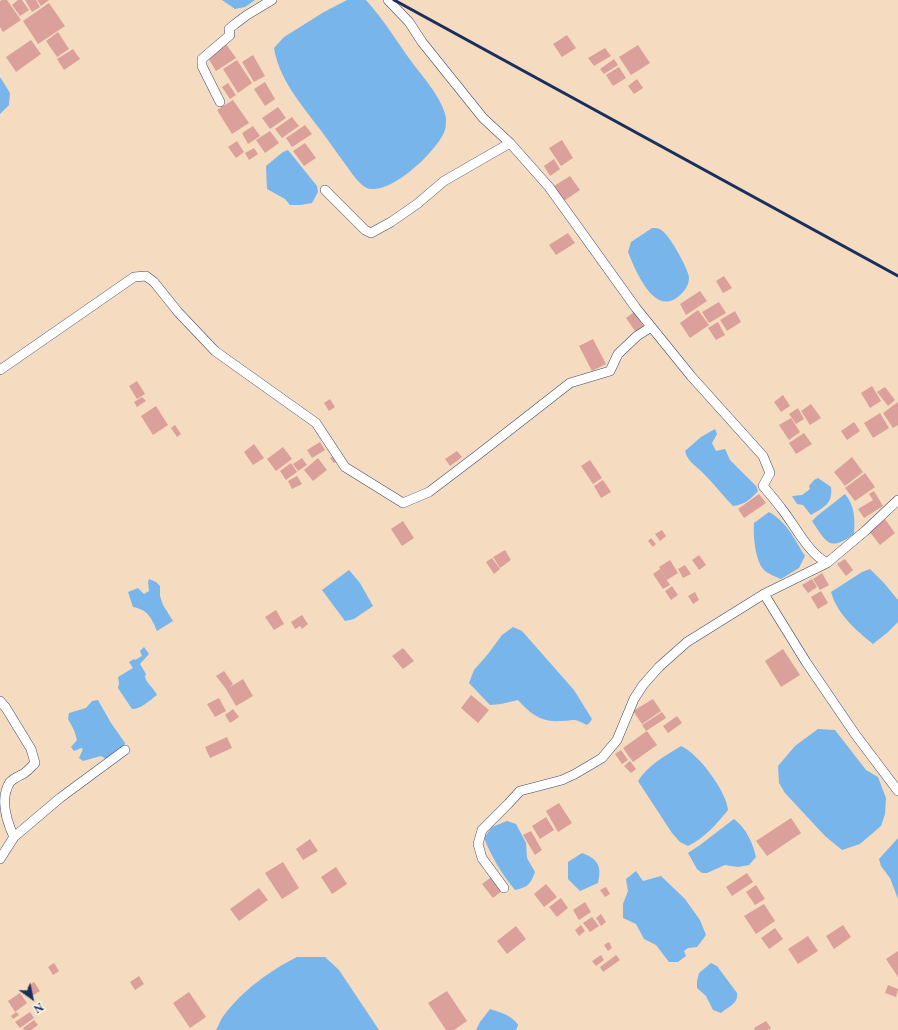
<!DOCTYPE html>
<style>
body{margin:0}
#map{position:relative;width:898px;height:1030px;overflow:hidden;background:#f5dcc0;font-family:"EB Garamond",serif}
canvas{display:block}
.north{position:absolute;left:12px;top:978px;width:40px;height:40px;-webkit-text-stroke:3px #fbf7ec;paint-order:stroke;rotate:147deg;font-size:11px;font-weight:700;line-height:16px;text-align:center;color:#1b2f5e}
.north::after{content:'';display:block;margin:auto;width:14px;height:18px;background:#1b2f5e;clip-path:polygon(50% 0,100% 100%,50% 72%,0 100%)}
</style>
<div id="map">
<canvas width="898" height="1030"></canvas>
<div class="north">N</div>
</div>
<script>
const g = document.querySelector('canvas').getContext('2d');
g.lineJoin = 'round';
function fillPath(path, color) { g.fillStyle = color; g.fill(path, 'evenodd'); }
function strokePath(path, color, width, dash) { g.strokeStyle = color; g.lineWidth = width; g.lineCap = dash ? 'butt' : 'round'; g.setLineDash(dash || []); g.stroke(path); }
fillPath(new Path2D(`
 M222,0H255L245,7L235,9Z
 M347,0H366C383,19 396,40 411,61C422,76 443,99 446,118C446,121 446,127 445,130C438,150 395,191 372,189C364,189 358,181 353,175C342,160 331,144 319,128C301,104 279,79 274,48L284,37L324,12Z
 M0,77L10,93L9,105L0,114Z
 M288,150L317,186L318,192L312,203L300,205H290L285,199L267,189L266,166L283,152Z
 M652,228C655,228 659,228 661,230C669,234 688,268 689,277C689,285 685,291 679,296C654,318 635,269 628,252L631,242Z
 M715,429L717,434L712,443L716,451L725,449L730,460L756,486L758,491C751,499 744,505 733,506C723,496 715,485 705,475C698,467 688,463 685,451L701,437Z
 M818,478L831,487C833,504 824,507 811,515L803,505L797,504L792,496L802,495L810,489L809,486L814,480Z
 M845,494C855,506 855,519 854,534C829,552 827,543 812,521L817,516Z
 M769,512C788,523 794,539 805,556L799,568L781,579C776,577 768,574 764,570C755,561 753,535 754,523Z
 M870,569L884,583L898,600V622L887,633L873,644C856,630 837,614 831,592L862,572Z
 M349,570L360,583L373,606L354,619L345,621L322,590Z
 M149,579L156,582L160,586V596L163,605L173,621L157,631C151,617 148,610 133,607L128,592L138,588L144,594L149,591L148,582Z
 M513,627L522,631L574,690L592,719L590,722L587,725C571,717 576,721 560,721C542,723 529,713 518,700L501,704L490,705L469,683L474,670L488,654L502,635Z
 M144,647L149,654L140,664L146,674L145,676C145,682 154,688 157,695C149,701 141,709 132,709L118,688L119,683L118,677L133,668L129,662L134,659L135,660L142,656L140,651Z
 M98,700L111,723L125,743L124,747L106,759L101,756L83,761L79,758L83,749L81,748L74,751L71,747L77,740L74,730L68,719L69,713L86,708L92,701Z
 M818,729L835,730L866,770L878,777L886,798L885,814L881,826L860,844L842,850L825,836L785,793L779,783L778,766L795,746Z
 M681,746C698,753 727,792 728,810C717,824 703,839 688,846L680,842L672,833L638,781C648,765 665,756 681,746Z
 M734,819C746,828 753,843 756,857L749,865L738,867L725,865L707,873H702L697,869L688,853L700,845Z
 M507,821L516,824L526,843L527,858L535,872C530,885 528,887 515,890C502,874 492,858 484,838L492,827Z
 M898,838V899L890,878L881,866L879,859Z
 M582,853C598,859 602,866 598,883L580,891L568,879V862Z
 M636,871L643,881L661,876L685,899L700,920L706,935L697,947L688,948L684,951L686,956L678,962H669L656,945L644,939L636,924L623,918V904L628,891L626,879Z
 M297,957H325L339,970L379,1030H216C219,1025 221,1018 225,1014C243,990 271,970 297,957Z
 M711,963L717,966L737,993C739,1003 728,1007 721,1013L713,1010L706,996L697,988V981L699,973Z
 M490,1009C500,1012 513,1016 518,1025L516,1030H476L480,1022Z`), '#77b5ea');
fillPath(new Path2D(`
 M2,0H7L21,20L3,32L0,27V1Z
 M18,0H22L29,10L20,16L12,5Z
 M25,0H36L40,7L32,12Z
 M37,0H49L41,6Z
 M49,3L65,26L38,44L23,21Z
 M58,32L69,49L57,57L46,41Z
 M567,35L576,48L562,57L553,44Z
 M31,40L41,54L16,72L6,57Z
 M226,44L236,58L216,71L207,56Z
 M638,45L650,63L631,75L619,57Z
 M605,48L611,56L594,66L588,58Z
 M73,49L80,59L64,70L57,59Z
 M253,55L265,76L254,82L242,62Z
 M614,59L618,65L604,74L600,69Z
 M237,60L252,83L238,93L223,69Z
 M619,67L626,78L613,86L606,75Z
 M637,79L643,88L634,94L628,86Z
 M265,82L275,99L265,106L254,89Z
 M228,83L236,95L230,99L222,87Z
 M233,100L249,123L232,134L217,110Z
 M278,107L286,118L270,129L262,118Z
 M292,117L299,126L282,138L275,129Z
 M305,125L312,134L292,147L286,138Z
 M253,126L260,136L248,144L242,133Z
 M270,131L279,143L265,153L256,140Z
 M562,140L573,158L561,166L549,148Z
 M237,141L244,152L236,158L228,147Z
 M305,143L316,158L304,166L293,151Z
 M254,148L258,154L249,160L245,153Z
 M554,159L560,169L550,176L544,166Z
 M570,176L580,190L564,201L554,186Z
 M568,233L575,243L556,255L549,245Z
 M724,276L732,288L723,293L716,281Z
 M700,291L707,301L686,315L680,304Z
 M719,302L726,313L709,323L702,312Z
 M698,310L709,325L690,338L680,323Z
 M735,311L741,322L727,331L720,320Z
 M634,312L645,329L637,334L626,318Z
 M718,322L725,335L716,340L708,328Z
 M593,339L606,364L592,371L579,346Z
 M137,381L145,394L137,399L129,386Z
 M872,386L881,401L870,408L861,393Z
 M885,387L895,400L888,406L877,392Z
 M783,395L790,406L781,412L774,402Z
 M142,397L146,401L137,407L134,402Z
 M330,399L335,407L329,411L324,403Z
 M898,402V425L893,428L883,413Z
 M811,404L821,418L810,425L801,411Z
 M156,406L168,425L153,435L141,416Z
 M798,408L804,419L796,424L789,414Z
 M880,413L889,428L873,438L864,423Z
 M791,418L800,432L789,440L779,425Z
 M854,422L860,431L847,440L841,431Z
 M175,425L181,434L177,437L171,428Z
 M804,433L812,444L796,454L789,443Z
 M320,442L325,450L312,458L307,450Z
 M254,444L264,458L253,465L244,452Z
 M283,447L292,459L276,471L267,459Z
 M457,451L462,457L450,466L445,459Z
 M334,456L338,461L334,463L330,458Z
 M852,457L863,472L845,486L834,472Z
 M302,458L307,465L298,471L293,464Z
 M318,458L327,470L313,481L304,470Z
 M590,460L602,478L593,484L581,466Z
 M291,463L297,472L286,480L280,471Z
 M865,473L875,487L855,501L845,488Z
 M297,476L302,484L292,489L288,481Z
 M603,480L611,492L601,498L594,486Z
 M874,491L883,506L864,518L858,509L873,500L869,494Z
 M759,494L766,503L744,518L738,509Z
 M885,519L895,533L880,545L869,531Z
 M403,521L414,538L402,546L391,529Z
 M662,530L666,536L660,541L655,534Z
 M651,538L656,544L653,547L648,541Z
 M505,550L511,560L500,568L493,557Z
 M699,555L706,565L699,570L692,560Z
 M492,558L500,569L494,574L486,562Z
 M845,559L853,570L846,576L837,564Z
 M670,560L678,573L667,580L659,567Z
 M685,565L691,574L683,578L678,569Z
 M660,569L670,585L663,589L653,574Z
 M822,573L829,585L820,590L813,579Z
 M812,579L817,587L808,593L802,585Z
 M672,586L678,595L671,600L665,591Z
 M821,591L828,603L818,609L811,597Z
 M695,592L699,600L693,604L688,596Z
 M276,610L284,624L274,630L265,617Z
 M302,615L308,624L302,629L300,626L295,629L291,622Z
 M403,648L414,661L403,669L392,656Z
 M783,649L800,675L781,687L765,661Z
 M224,671L233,684L228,688L243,679L253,696L236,706L226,689L216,676Z
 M471,695L489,710L478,723L461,708Z
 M219,698L226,711L215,717L207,704Z
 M653,699L661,711L642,724L633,711Z
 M233,709L239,717L230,723L225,715Z
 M662,712L666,718L646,731L642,725Z
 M677,716L682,723L668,733L663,726Z
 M647,731L657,745L633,762L623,748Z
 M227,737L232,748L210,758L205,747Z
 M621,750L628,760L622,764L615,754Z
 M630,761L636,769L631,773L624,766Z
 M559,803L572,823L558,832L546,811Z
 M546,817L554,830L540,839L532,826Z
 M791,818L801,833L767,856L756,841Z
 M531,831L542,850L535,855L523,835Z
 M310,839L318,851L303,860L296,849Z
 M283,862L299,888L282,899L265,873Z
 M336,867L347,884L332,894L321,877Z
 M747,873L753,882L732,896L726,887Z
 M493,876L503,890L493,898L482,884Z
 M546,884L557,897L544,907L534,894Z
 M756,885L765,899L755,905L746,892Z
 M606,887L610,894L605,897L600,890Z
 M259,888L268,900L239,921L230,909Z
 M561,898L568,908L557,917L549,907Z
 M585,902L591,912L579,920L573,910Z
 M764,904L775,921L756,934L744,916Z
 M601,914L606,922L601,926L596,918Z
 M592,917L599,926L590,932L583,923Z
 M581,925L585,931L579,936L575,930Z
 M843,925L851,937L834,949L826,936Z
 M516,926L526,939L507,954L497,941Z
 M775,928L783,939L769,949L761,938Z
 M808,936L818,951L798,964L788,949Z
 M609,942L612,948L608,951L604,945Z
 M898,951V977L886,959Z
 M601,955L604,960L596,966L592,961Z
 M616,955L620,960L603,972L600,967Z
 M54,963L59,971L53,975L48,967Z
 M139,976L144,984L135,990L130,982Z
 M34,982L40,991L32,996L27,987Z
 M888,985L898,989L896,997L885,993Z
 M447,991L467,1021L454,1030H446L428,1003Z
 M189,992L206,1017L190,1028L173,1003Z
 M20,993L27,1003L15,1012L8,1001Z
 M16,1012L19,1015L13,1019L11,1016Z
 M30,1012L34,1018L20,1028L15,1022Z
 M34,1020L38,1025L31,1030H24L23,1028Z
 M766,1021L771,1028L768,1030H755L754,1028Z`), '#daa099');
const minor = new Path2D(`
 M388,0L409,22L422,42L483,118L510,143L549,187L636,308L691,376L763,456L770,473L763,486C769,493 775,500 781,508C795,525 807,552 827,563L865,531L898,500
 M220,102L202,66V59L230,35L229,29L235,24L247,15L272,0
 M325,190L365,230L371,233L391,222L417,204L444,181L510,143
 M0,370L134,277L146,276L154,282L178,312L215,351L316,423L345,467L403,503L429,492L479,454L570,383L610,371L618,354L637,336L651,327
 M764,594L806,662L855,734L898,791
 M0,701L6,708L31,749L35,763C31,767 28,771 23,774C19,776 14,778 10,782C0,798 6,820 14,837
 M0,859L14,837L60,798L125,750
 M504,888L482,858L478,844L482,830L508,804L520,791L562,780L575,774L602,758L617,740L634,699L643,685L659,667L687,642L764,594L827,563`);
strokePath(minor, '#3c496d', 10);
strokePath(minor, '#fff', 9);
strokePath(new Path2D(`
 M394,0L898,276`), '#1b2f5e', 3);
</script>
